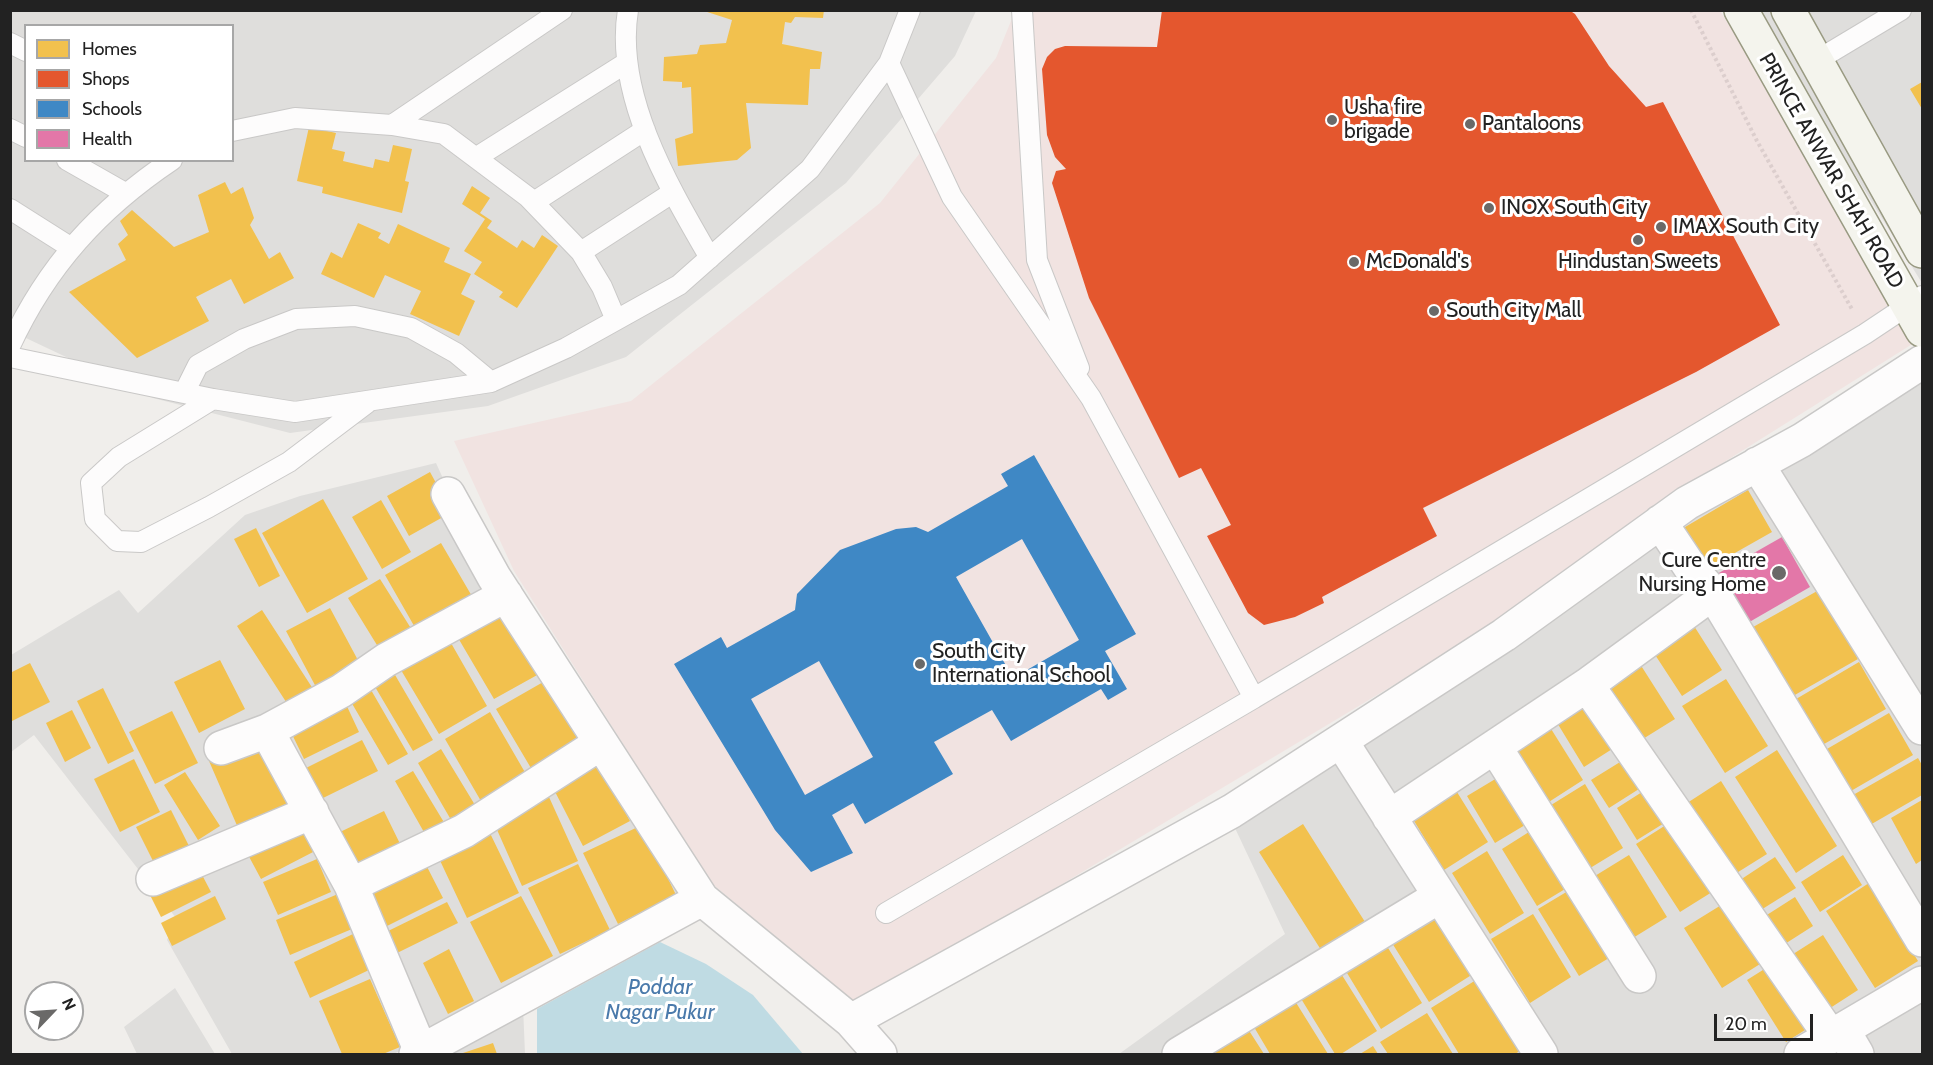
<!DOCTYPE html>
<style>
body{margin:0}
#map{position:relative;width:1933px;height:1065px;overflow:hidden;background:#f0eeeb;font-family:Cabin,sans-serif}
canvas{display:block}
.frame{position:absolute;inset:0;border:12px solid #222;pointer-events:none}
.legend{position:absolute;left:24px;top:24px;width:210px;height:138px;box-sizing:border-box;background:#fff;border:2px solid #a7a7a7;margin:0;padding:8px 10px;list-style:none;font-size:18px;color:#222}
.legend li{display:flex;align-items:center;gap:12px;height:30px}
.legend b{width:30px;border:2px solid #a7a7a7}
.north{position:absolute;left:24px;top:981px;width:60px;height:60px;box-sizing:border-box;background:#fff;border:2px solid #a7a7a7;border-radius:50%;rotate:65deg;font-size:16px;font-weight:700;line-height:24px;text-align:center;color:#222}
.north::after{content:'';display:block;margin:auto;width:21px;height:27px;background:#6a6968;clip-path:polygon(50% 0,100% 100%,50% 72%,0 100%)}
.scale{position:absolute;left:1714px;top:1014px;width:99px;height:27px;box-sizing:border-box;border:3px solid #222;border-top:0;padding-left:8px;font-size:18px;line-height:21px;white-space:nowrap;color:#222;-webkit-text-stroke:4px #fff;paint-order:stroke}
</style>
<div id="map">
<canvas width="1933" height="1065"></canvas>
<div class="frame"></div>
<ul class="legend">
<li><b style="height:16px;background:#f2c14e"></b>Homes</li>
<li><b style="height:16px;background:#e4572e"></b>Shops</li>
<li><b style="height:16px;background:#3f88c5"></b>Schools</li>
<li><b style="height:16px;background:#e377a8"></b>Health</li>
</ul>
<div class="north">N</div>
<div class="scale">20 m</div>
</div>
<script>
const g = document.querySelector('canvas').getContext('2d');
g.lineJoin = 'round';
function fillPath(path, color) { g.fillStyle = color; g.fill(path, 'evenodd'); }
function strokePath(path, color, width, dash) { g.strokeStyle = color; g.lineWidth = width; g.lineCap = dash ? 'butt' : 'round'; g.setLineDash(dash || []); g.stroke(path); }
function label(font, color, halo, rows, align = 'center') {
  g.font = font + ' Cabin,sans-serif'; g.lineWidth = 6; g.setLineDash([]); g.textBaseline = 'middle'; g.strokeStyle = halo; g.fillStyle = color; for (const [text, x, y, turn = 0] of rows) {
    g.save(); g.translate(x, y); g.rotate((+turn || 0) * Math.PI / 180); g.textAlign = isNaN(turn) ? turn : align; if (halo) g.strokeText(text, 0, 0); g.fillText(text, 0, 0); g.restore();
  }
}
fillPath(new Path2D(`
 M10,11H976L955,56L846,183L626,357L488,406L290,433L153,398L11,331ZM26,26H232V160H26Z
 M1753,11H1922V283L1773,42Z
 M1922,372V975L1785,1054H1554L1355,742L1697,509Z
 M436,463L494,591L696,899L432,1038L393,1054H232L167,940L176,918L34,735L11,752V655L119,590L138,613L245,515L300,496Z
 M1336,755L1533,1054H1119L1285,934L1234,826Z
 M175,988L215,1054H137L124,1027Z
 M1922,994V1054H1821Z
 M523,1006L525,1054H438Z`), '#dfdedc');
fillPath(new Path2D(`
 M1015,11H1720L1908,305L1922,338L1670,496L1487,629L859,1006L710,882L514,571L454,441L631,401L880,203L996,58Z`), '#f1e3e1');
fillPath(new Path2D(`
 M660,942L706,964L753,995L803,1054H537V1009Z`), '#bfdbe3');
fillPath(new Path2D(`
 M701,10H824L823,18L795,17L791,23L785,22L782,44L822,52L820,69H810L808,105L746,103L751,148L737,160L678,166L675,139L693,133L691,87L682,88V82L663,81L664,57L697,54L700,45L726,43L732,20Z
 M1922,82V109L1910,89Z
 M309,127L336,133L332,149L345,152L343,161L373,168L375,159L389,162L393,145L412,149L405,181L409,182L402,213L322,193L323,187L297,181Z
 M225,182L231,194L243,187L254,218L250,225L269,259L280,252L294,278L244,304L231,279L196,297L209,321L137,358L69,292L126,260L118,244L128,235L120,221L132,210L174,247L209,232L198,195Z
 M472,186L490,198L480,213L492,221L487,228L517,248L522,240L534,248L542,235L558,246L517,308L499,297L503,292L474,274L482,262L464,251L485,219L462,204Z
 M358,223L381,233L378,238L389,244L398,224L450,248L444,262L471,274L461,294L475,301L459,336L410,314L421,291L385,275L374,298L321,274L331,252L342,258Z
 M430,472L452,512L409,536L387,496Z
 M1748,490L1772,532L1703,571L1680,530Z
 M323,499L368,579L307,613L262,533Z
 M381,500L411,552L382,569L352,517Z
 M256,528L280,576L259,587L234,539Z
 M441,543L473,598L417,631L385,575Z
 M380,579L412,630L380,650L348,598Z
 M1819,590L1858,659L1786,700L1746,631Z
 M498,605L539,674L494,699L454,631Z
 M330,608L360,664L316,687L286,631Z
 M262,610L315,692L290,708L237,626Z
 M1689,618L1722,670L1682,696L1648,644Z
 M447,636L487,706L439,734L398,665Z
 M220,660L245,709L199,733L174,682Z
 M1859,662L1886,709L1817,748L1791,702Z
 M30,663L50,702L10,722V673Z
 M1640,664L1675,719L1638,742L1603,687Z
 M391,668L433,740L413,751L371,680Z
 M1726,679L1768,746L1725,773L1682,706Z
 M545,681L587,751L538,780L496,709Z
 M367,683L408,754L388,765L347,695Z
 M103,688L134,751L108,764L77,701Z
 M1591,699L1620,744L1584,767L1556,721Z
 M344,700L359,732L304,759L289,728Z
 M72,710L91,748L65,762L46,723Z
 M172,711L198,763L155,784L129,732Z
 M490,712L530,781L485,808L445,739Z
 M1889,713L1913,755L1844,795L1820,753Z
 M1548,724L1583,780L1541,807L1505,751Z
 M263,738L296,813L242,837L209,761Z
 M362,740L378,771L321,799L306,768Z
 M441,749L478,810L454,825L418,763Z
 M1777,750L1837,846L1796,873L1735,777Z
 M1633,754L1650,782L1609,808L1591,780Z
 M596,758L630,821L583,846L550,782Z
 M1918,758L1922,765V795L1863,829L1846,799Z
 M134,759L160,812L120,832L94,779Z
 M413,771L448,829L429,841L395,781Z
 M185,772L220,826L198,840L164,785Z
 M1507,772L1535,819L1495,843L1467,796Z
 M1721,781L1767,854L1727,879L1681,807Z
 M1452,784L1488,842L1444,870L1408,811Z
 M1585,784L1623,848L1582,873L1543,810Z
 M1653,785L1674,817L1637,840L1617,808Z
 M549,797L578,861L522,886L494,823Z
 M1922,800V860L1916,864L1891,818Z
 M171,810L195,858L160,875L136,827Z
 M384,811L405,854L362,875L340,832Z
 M1677,818L1720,887L1680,912L1636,844Z
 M300,823L315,851L261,879L246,851Z
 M1303,824L1372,933L1328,961L1259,852Z
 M642,825L676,895L618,924L583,853Z
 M1540,825L1575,883L1537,906L1502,849Z
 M487,827L519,893L467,918L436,852Z
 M1487,851L1524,913L1490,934L1452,873Z
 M1629,855L1667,917L1628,941L1590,879Z
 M1843,855L1862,885L1820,912L1801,882Z
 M1775,857L1796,888L1756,913L1737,882Z
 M317,859L331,892L278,915L263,882Z
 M423,859L443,898L379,930L359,890Z
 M578,864L610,930L560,954L528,888Z
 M200,871L211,892L161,917L150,895Z
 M1869,883L1918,961L1875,988L1826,911Z
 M1578,885L1619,952L1579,976L1538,909Z
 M338,894L352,929L290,955L276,920Z
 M215,896L226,919L172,946L161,923Z
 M521,896L553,956L501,983L470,922Z
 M1795,897L1813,926L1777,949L1759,920Z
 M1731,899L1768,959L1722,988L1684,928Z
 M447,902L458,923L393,955L382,934Z
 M1432,907L1473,974L1429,1002L1387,935Z
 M1533,914L1571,977L1530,1003L1491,939Z
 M353,934L369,970L310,998L294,962Z
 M1823,935L1858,990L1824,1012L1790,956Z
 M1385,943L1422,1003L1381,1029L1344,968Z
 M449,949L474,1001L448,1014L423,963Z
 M1774,963L1813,1025L1786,1042L1747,980Z
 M1340,972L1377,1031L1341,1054H1335L1300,997Z
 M370,979L400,1047L383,1054H342L319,1001Z
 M1476,980L1520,1051L1515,1054H1459L1431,1008Z
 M1295,1001L1328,1054H1270L1254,1027Z
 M1427,1013L1453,1054H1388L1380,1042Z
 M1248,1029L1264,1054H1214L1212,1051Z
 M493,1043L497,1054H460Z
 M1373,1046L1378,1054H1360Z`), '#f2c14e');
fillPath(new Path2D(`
 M1162,10H1569L1575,14L1609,66L1646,107L1663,102L1780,325L1696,372L1423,508L1437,536L1322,597L1324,603L1295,617L1264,625L1248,613L1207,536L1231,525L1201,468L1179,478L1089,298L1052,183L1056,171L1066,169L1055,157L1047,135L1042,69L1047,57L1055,49L1065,46L1157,47Z`), '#e4572e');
fillPath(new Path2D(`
 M1034,455L1136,634L1105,651L1127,689L1108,700L1101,689L1011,741L992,710L934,742L953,774L865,824L853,803L832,815L853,853L811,872L775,830L674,664L721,637L727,648L795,610L797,594L840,550L896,529L916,527L928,532L1008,486L1001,474ZM1022,539L1079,640L1013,678L956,577ZM819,661L873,757L805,795L751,699Z`), '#3f88c5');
fillPath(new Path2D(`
 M1782,537L1810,587L1739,628L1710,578Z`), '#e377a8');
const service = new Path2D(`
 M628,10C614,95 669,187 710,258
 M1022,10L1037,260L1079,368
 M10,43L26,51
 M1816,61L1901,10
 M889,63L952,197L1091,398L1254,698L1865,334L1922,296
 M392,125L562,10
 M10,129L26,137
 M232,131L295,118L392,125L444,134L528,197L581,252L602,287L616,320
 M477,157L626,63
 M67,160L125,193
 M534,202L645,130
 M10,209L70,247
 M581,252L672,193
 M10,346C47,266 99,209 172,160
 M10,357L213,399L295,412L491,382L566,348L679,285L810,169L889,63L910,10
 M184,393L198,365L244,339L296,319L355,316L411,328L456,353L491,382
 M213,399L119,457L91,483L95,519L117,541L141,542L209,507L289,462L367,403
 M886,913L1254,698`);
const minor = new Path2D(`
 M1757,464L1922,728
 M448,494L494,577L702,899L851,1021L880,1054
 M1660,522L1692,570L1713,593L1922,940
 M1587,685L1831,1037
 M267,731L351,885L422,1054
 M1341,741L1541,1054
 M1495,747L1639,976
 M221,748L267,731L341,691L386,660L506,595
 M1389,817L1587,685L1713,593
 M153,879L312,812
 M351,885L464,831L601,743
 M851,1021L1232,811L1504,635L1687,503L1802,440L1922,362
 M1843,1030L1857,1054
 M416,1054L702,899
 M1179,1054L1440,896
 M1801,1054L1922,983`);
const secondary = new Path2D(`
 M1741,10L1922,330
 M1788,10L1922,251`);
strokePath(service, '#c9c8c7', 22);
strokePath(minor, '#c9c8c7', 36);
strokePath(secondary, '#999a82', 36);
strokePath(new Path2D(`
 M1691,10L1757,141L1853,311`), '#dccecd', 4, [3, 3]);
strokePath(service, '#fdfcfc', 20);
strokePath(minor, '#fdfcfc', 33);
strokePath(secondary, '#f4f4ed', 33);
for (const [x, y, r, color] of [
 [1332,120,6,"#6a6968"],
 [1470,124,6,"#6a6968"],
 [1489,208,6,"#6a6968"],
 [1661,227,6,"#6a6968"],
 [1638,240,6,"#6a6968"],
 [1354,262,6,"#6a6968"],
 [1434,311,6,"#6a6968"],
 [1779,573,8,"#6a6968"],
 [920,664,6,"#6a6968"]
]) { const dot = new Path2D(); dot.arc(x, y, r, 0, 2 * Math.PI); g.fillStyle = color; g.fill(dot); strokePath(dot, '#fff', 2); }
label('21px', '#222', '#fff', [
 ["Usha fire",1344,108],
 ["brigade",1344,132],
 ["Pantaloons",1482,124],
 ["INOX South City",1501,208],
 ["IMAX South City",1673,227],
 ["McDonald's",1366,262],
 ["Hindustan Sweets",1638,262,"center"],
 ["South City Mall",1446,311],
 ["Cure Centre",1766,561,"right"],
 ["Nursing Home",1766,585,"right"],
 ["South City",932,652],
 ["International School",932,676]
], 'left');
label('21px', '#222', '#fff', [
 ["PRINCE ANWAR SHAH ROAD",1831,171,60]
]);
label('italic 22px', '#4a7aab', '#fff', [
 ["Poddar",660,988],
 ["Nagar Pukur",660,1013]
]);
</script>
